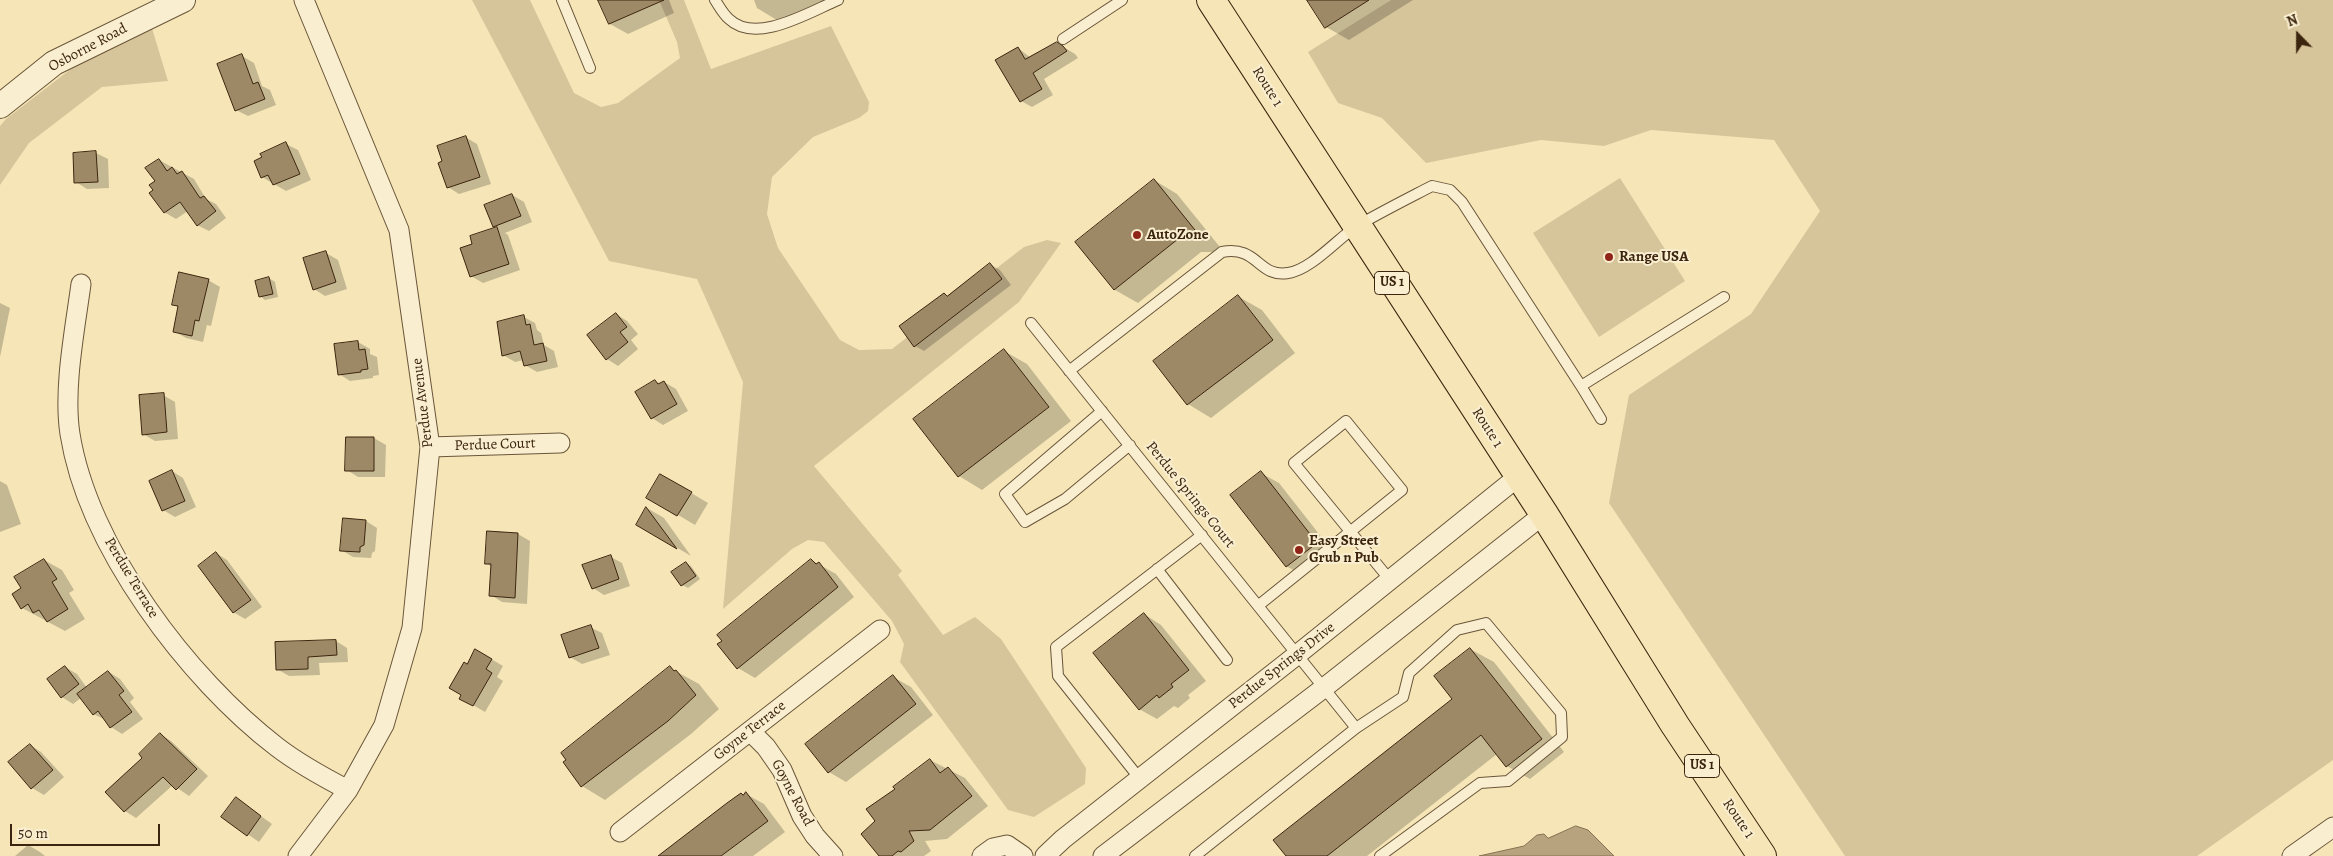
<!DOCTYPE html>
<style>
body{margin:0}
#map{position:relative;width:2333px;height:856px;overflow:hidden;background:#f6e6b7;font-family:Alegreya,serif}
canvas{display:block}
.north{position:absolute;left:2273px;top:10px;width:50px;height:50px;-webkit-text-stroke:4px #f9efd0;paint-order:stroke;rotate:338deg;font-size:14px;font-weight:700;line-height:20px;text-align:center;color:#3c250f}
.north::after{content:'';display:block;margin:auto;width:18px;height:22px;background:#3c250f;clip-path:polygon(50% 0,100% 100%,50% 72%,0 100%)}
.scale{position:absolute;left:10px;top:824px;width:150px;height:22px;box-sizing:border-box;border:2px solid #3c250f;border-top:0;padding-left:6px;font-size:15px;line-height:18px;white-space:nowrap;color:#3c250f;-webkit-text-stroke:4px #f9efd0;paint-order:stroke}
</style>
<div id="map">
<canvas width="2333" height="856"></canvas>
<div class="north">N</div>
<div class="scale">50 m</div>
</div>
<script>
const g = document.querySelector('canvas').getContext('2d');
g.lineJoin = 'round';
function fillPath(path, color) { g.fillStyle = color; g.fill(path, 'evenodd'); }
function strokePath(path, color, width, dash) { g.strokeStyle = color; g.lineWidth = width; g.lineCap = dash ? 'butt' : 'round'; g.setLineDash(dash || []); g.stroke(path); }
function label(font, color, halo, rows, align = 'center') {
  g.font = font + ' Alegreya,serif'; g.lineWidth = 4; g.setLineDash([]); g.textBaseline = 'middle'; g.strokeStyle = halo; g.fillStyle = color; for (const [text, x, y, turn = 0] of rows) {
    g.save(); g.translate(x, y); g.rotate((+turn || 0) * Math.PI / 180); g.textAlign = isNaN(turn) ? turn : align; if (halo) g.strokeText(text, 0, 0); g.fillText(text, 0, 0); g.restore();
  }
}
fillPath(new Path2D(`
 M472,0H530L574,93L601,107L618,103L680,58L677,42L659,0H684L711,69L831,26L869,102L868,111L859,118L813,137L772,177L767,214L778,248L840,340L859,350L892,349L1024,247L1047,240L1061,243L1019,302L814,466L902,571L898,575L943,635L975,617L1001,639L1086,768L1085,784L1034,817L1008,810L900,662L904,644L892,621L824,542L808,540L792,549L723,609L743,382L697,279L609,261Z
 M1391,0H2333V760L2197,856H1845L1609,503L1629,395L1751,314L1820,211L1774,140L1651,130L1604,146L1541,140L1426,163L1382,118L1338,103L1308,52Z
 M151,25L168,81L102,87L29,143L0,185V126L6,119L72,68Z
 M1620,178L1685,281L1599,337L1533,233Z`), '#d6c59a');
const water = new Path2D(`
 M1576,826L1588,830L1614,856H1479L1524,846L1537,835L1544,834L1548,838Z`);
fillPath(water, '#b7a47e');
strokePath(water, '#867152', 1);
fillPath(new Path2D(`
 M600,0H669L674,13L628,34L610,24Z
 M754,0H834L780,22L757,8Z
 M1309,0H1413L1349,40L1326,27Z
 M1057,43L1075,54L1078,58L1044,79L1053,95L1032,107L1021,101L1018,48L1031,58Z
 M242,56L254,63L262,86L270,90L276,105L248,116L236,110Z
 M465,137L477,144L491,184L459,194L448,187L443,162Z
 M286,144L298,150L311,180L286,191L262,177Z
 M96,153L108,159L109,188L87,189L76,182Z
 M159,160L194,179L206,199L216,204L226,218L209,231L197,225L188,211L176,219L164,212L154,191Z
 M1154,180L1177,194L1224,252H1201L1138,303L1115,290Z
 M512,195L524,202L532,222L505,233L508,235L520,270L483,283L471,276L474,244L471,237L497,228L494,226Z
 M326,253L338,260L347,289L325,296L314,289Z
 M990,264L1000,270L1011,285L924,351L915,346Z
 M269,278L275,282L278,297L265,300L260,296Z
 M208,280L220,287L211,326L207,325L203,342L186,338L174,331L179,308L173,304Z
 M1239,297L1262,310L1295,353L1211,418L1188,404L1155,361Z
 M0,303L10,308L0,357Z
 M616,314L627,321L638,334L631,340L638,349L618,366L607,359Z
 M524,317L535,323L537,330L541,333L544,345L554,351L558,367L537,372L525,365L524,360L515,362L503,355Z
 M358,342L370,349V354L377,357L379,375L373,376V378L350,381L339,374Z
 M1004,351L1027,364L1071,421L982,490L959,476Z
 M655,381L660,384L664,382L676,389L688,411L663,425L652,418Z
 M163,395L175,402L178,439L155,441L143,434Z
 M347,438H374L386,445L385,477H358L347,470Z
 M172,471L183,478L196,507L175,517L163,510Z
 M1261,473L1279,483L1334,553L1304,576L1286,566Z
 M661,475L708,503L695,525L648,497Z
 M0,481L7,485L21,524L0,532Z
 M647,508L664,518L691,556L637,524Z
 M366,521L377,528L375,551L372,553L371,558L353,557L341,550Z
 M488,533L518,534L530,541L527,604L502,602L491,595L492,567L486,563Z
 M216,553L227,560L262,607L245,619L233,612Z
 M611,557L622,563L630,586L604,595L593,588Z
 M44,560L62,570L74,590L69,593L85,619L65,631L22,608L23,588Z
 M811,560L836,574L854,597L755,678L738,668L723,641Z
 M686,563L691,566L700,579L688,588L682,585Z
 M1144,614L1161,625L1206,681L1188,695L1190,698L1178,708L1174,706L1157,719L1139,709Z
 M590,627L602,633L610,655L582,664L570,657Z
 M336,641L347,648L348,662L319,663L320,675L289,676L277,669Z
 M1470,649L1494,662L1564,752L1530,779L1507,766L1497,754L1367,856H1288L1454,699Z
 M476,650L503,666L497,677L503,681L485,712L461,698L467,665Z
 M65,667L77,674L87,688L109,672L120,679L134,698L130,702L143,719L122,734L111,727L106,720L93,714L81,698L73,704L62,697Z
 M670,668L699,684L719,709L691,734L605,800L582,786L564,763Z
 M893,677L911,687L933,715L846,782L829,772Z
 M160,734L171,741L208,776L189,796L173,785L136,818L125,811Z
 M30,745L41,752L64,777L44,795L32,788Z
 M930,760L965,778L988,806L947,839L925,841L931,851L924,856H881L877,821Z
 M741,794H746L764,804L785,832L753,856H659Z
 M237,799L272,824L259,842L223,817Z
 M28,845L40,852L45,856H15Z`), '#0003');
const building = new Path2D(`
 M598,0H664L609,24Z
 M1307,0H1369L1325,28Z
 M1057,42L1063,46L1067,51L1033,73L1042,89L1020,102L995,60L1018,47L1025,59Z
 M242,54L253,84L258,82L265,99L235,111L217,64Z
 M466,136L480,177L447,188L438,163L442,161L437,146Z
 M286,142L300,174L273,185L268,175L261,178L254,161L262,157L260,154Z
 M96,151L98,182L74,183L73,153Z
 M159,159L167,171L172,167L177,174L182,171L200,198L204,196L216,211L197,226L180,202L164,213L149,193L153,190L149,185L155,181L145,168Z
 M1154,179L1203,240L1178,239L1114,290L1075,242Z
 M512,194L521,216L493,227L484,205Z
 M497,227L509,264L470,277L460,248L472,244L470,236Z
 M326,251L336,282L313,290L303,258Z
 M990,263L1002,279L914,347L899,326L944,293L947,296Z
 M179,272L209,279L199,321L195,320L192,336L173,332L178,306L172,305Z
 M269,277L273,294L259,297L255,281Z
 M1238,295L1273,340L1187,405L1153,361Z
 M616,313L627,327L620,332L628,342L606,360L587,335Z
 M524,315L526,325L530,324L534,345L543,343L547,361L524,366L520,351L502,356L497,322Z
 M358,341L359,350L365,349L368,369L361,370V372L338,375L334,344Z
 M1004,349L1049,407L958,477L913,419Z
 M655,380L658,384L664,381L677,404L651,419L635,392Z
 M164,393L167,432L142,435L139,395Z
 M346,437H374V471H345Z
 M172,470L185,501L162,511L149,481Z
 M1261,471L1317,543L1286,567L1230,495Z
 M660,474L692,492L677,516L646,498Z
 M646,507L677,549L636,525Z
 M343,518L366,520L364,545L360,547V552L340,551Z
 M487,531L518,533L515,598L489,596L491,564H485Z
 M216,552L251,600L233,613L198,566Z
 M611,555L619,579L592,589L582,565Z
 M44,559L57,579L52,582L68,609L47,622L39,610L33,613L28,604L21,609L12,594L21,588L14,577Z
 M811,559L816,564L819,562L838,587L737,669L717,644L722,641L717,635Z
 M686,562L696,576L681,586L671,572Z
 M1144,613L1189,670L1171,684L1173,687L1159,698L1157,695L1139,710L1093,653Z
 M591,625L599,648L569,658L561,635Z
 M336,640L337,655L308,657V669L276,670L275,642Z
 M1470,648L1542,739L1506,767L1481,735L1327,856H1286L1273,840L1452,699L1434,676Z
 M475,649L492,659L486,669L492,673L473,706L459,699L461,695L449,688L464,662L467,664Z
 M65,666L79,684L61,698L47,679Z
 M670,666L674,671L676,670L696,695L668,721L581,787L563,762L566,760L561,753Z
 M108,671L124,691L119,695L132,712L110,728L98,711L93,715L77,694Z
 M893,675L916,704L828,773L805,744Z
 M160,733L197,769L176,790L163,777L124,812L105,792L142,758L139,754Z
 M30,744L53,770L31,789L8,762Z
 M930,759L940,773L948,767L972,796L930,830L909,831L914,841L901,852L898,851L892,856H879L861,834L875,821L866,809L895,789L893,787Z
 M746,792L768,821L721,856H658L727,803L741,793L743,795Z
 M236,797L261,816L247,836L221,817Z`);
fillPath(building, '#9d8966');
strokePath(building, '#3c250f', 1);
const service = new Path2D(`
 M562,0L590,68
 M715,0C719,6 723,14 729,19C756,45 809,12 838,0
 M1063,39L1122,0
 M1031,323L1356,728
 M1069,371L1222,252C1258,245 1258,278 1288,273C1311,270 1337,239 1357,226C1381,212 1407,199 1432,186L1450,190L1462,202L1581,386L1724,297
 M1581,386L1601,419
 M1102,411L1005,494L1025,522L1065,499L1130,445
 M1157,569L1227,660
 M1259,605L1402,490L1346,421L1294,463L1390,580
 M1140,779L1058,676L1056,647L1202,535
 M1195,856L1356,728L1403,697L1409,673L1457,630L1486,623L1561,713L1562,737L1508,781L1480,783L1380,856`);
const minor = new Path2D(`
 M81,284C75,329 63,389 70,434C88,547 188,679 277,747C299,764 323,777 348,790
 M430,447L560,443
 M750,731L766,747L782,770L802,816L815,836L833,856
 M620,832L880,630
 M298,856L348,790L384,725L412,628L430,447L399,230L304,0
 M982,856L993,848L1007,845L1023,856
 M1045,856L1063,839L1298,654L1519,476
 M1103,856L1325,687L1544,514
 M2292,856L2333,827`);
const tertiary = new Path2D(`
 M0,106L54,63L183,0`);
const primary = new Path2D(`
 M1211,0L1544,514L1675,725L1762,856`);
strokePath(service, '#6a5539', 12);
strokePath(minor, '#6a5539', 21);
strokePath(tertiary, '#6a5539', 26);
strokePath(primary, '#3c250f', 30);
strokePath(service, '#f9efd0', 10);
strokePath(minor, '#f9efd0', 19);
strokePath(tertiary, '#f9efd0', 24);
strokePath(primary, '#f6e6b7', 28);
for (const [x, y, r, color] of [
 [1137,235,5,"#8f2418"],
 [1609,257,5,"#8f2418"],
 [1299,550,5,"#8f2418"]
]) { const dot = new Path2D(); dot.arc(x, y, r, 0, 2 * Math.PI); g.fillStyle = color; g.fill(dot); strokePath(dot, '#f9efd0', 2); }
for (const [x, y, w] of [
 [1392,283,35],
 [1702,766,35]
]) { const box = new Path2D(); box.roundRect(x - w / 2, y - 11.5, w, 23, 4); g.fillStyle = '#f9efd0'; g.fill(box); strokePath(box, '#3c250f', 1); }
label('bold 14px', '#3c250f', null, [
 ["US 1",1392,283],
 ["US 1",1702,766]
]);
label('15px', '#3c250f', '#f9efd0', [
 ["Osborne Road",88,48,-28],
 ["Route 1",1267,87,58],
 ["Perdue Avenue",423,403,-97],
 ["Route 1",1487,428,57],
 ["Perdue Court",495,445,-2],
 ["Perdue Springs Court",1190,495,51],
 ["Perdue Terrace",131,578,59],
 ["Perdue Springs Drive",1282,666,-38],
 ["Goyne Terrace",750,731,-38],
 ["Goyne Road",792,793,62],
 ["Route 1",1738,819,56]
]);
label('bold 15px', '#3c250f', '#f9efd0', [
 ["AutoZone",1147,235],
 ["Range USA",1619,257],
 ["Easy Street",1309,541],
 ["Grub n Pub",1309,558]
], 'left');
</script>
